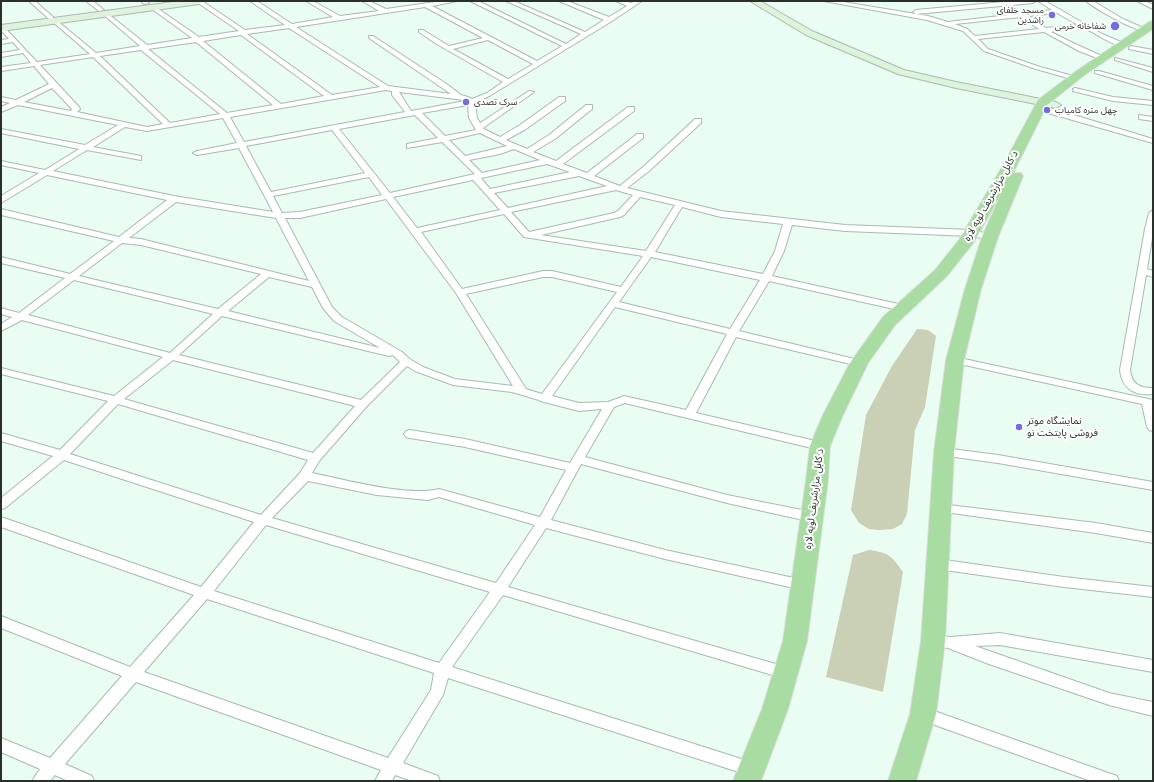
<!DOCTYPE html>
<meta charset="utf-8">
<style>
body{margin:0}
#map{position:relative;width:1154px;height:782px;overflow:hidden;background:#e9fdf3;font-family:Quicksand,sans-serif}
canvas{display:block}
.frame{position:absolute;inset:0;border:2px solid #29302c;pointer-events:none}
</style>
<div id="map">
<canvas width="1154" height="782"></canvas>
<div class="frame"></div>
</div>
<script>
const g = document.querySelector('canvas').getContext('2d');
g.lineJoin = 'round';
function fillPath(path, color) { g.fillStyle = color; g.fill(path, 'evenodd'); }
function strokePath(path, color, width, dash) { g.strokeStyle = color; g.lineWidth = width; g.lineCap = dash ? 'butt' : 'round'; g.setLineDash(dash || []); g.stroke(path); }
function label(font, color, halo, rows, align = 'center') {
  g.font = font + ' Quicksand,"Noto Sans Arabic",sans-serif'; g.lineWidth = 4; g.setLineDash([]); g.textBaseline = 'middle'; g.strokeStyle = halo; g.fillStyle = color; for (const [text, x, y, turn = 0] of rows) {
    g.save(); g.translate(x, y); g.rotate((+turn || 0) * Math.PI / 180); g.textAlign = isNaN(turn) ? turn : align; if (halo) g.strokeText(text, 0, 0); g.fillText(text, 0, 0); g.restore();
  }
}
fillPath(new Path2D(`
 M917,329L928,330L936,336L925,407L915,430L907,514L902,524L893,529L879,530L869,529L859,523L851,510L866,415L892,366Z
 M869,550C889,553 891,555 903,572L883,692L826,677L853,555Z`), '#c9d0b5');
const minor = new Path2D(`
 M29,1H35L53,17V19H49Z
 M86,1H93L104,10L99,11Z
 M141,1H147L149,3L144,4Z
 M198,1H202L245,30L285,25L250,1H257L292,24L333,17L306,1H313L340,16L379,11L362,1H369L386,9L442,1H457L432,6L537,61L562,46L470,1H478L566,44L581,34L506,1H514L585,32L604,20L559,1H567L609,17L627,6L616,1H625L631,3L635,1H642L612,21L491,95L475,103L477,118L480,123L529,91L534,92L483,128L484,129L500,137L520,125L559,97H565V101L526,129L506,140L527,149L549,135L586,105H592V109L555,139L533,152L556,161L628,107H634V111L563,164L587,173L637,134H643V138L594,176L620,186L643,167L695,119H701V123L649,171L627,188L721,211L845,225L972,230L993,235L994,237L993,239L990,240L972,236L845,231L792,225L784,251L772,276L903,305L908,308L903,311L769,281L739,331L863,361L864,363L859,366L736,337L696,413L824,443L826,446L824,449L820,450L625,403L614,407L585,457L727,495L812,512L816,514L818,517L816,520L812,522L727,503L581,464L551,520L665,550L803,580L808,581L810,585L808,589L803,590L665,559L546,528L508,587L786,667L791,669L793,673L791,677L786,679L503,595L452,667L751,762L757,764L759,769L757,774L751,776L448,678L443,695L403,763L438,776L440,781H412L395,775L392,781H375L381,770L136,682L65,764L92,776L94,781H68L55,775L50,781H32L40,769L1,752V738L50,758L122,676L1,628V616L130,667L194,595L1,527V517L201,587L254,522L64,460L5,508L1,509V498L53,456L1,441V433L60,450L108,401L1,374V368L114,396L163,357L22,320L1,331V324L12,317L1,314V308L19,313L65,278L1,263V257L70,274L114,241L1,215V209L119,237L167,200L47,175L1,203V196L39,173L1,165V161L45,170L79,149L1,133V129L85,145L118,125L18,105L1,112V107L10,103L1,101V97L16,100L49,84L34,66L1,71V67L31,63L23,53L1,57V53L20,50L13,42L1,44V40L9,39L1,30V26L4,27L37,62L90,54L53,22V20L55,19L96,53L140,46L105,16V14L107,13L147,45L192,38L152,9V7L154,6L199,37L239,31L198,3ZM425,7L483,38L449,46L423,30H419V32L435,43L503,82L487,93L472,99L468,97L461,95L448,85L373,36H369V38L451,94L388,86L296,27ZM289,28L380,87L332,95L247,34ZM241,35L324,96L281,104L203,41ZM488,40L533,64L508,79L453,49ZM196,42L273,105L227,113L148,49ZM141,50L220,114L170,123L100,56ZM93,57L163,124L147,127L77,112L80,109L79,107L40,65ZM52,88L72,109L71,111L24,102ZM386,90L392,91V95L405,112L244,142L230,117ZM399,92L464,100L465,101L411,111ZM468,105L469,118L476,130L445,136L422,113ZM415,115L438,138L407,144V148L442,142L475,174L390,193L339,129ZM223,118L237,143L197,151L193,153L197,155L239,148L273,212L174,196L53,171L87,150L141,160V156L93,147L125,127L147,131ZM332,130L365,173L271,192L246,146ZM480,133L507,146L465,156L449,140ZM514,149L540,160L482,173L469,160L500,154ZM547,164L570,172L490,189L481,178ZM579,176L607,186L508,208L494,193ZM369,177L382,195L300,212L282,213L273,196ZM473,180L500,210L417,228L393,197ZM616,190L633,195L618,211L614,213L529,232L511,212ZM640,197L675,205L646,251L541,235L620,217L624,215ZM386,199L456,293L513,386L455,379L423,367L411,360L402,352L342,317L332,307L285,218H300ZM176,202L276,218L309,281L141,239L129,238ZM682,207L721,217L783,224L775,251L763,274L655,252ZM504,214L524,237L643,256L621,287L552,271H543L462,289L421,232ZM122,243L141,245L261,274L218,309L79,276ZM651,257L760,280L730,329L619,302ZM269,277L312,287L323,308L334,321L380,348L228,311ZM543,277H552L617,292L542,394L526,389L466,294ZM74,280L213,314L170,353L28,315ZM615,307L727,334L686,410L624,396L608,402L579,403L552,396ZM222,316L389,356L393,355L400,362L361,400L179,355ZM173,360L355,406L313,453L124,399ZM407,366L415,371L453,385L512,392L539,400L540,401L579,411L602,409L570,463L465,439L410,430L406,431L404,434L406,437L410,438L465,447L566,470L540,517L439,489C408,497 346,480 312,473L320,460L367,406ZM118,404L308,460L300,473L261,515L70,454ZM308,481L377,495L428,500L439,497L535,525L496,583L272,518ZM266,525L490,592L439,663L214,591ZM207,599L434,673L431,690L388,758L144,672Z
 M824,1H837L928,16L948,22L1052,10L1038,1H1045L1102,34L1126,44C1117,51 1093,30 1083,28C1074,27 1061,30 1051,32L1073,43L1104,57V59L1102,60L1079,51L1044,32L978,39L988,49L1040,67L1077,77V79L1075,80L1036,69L984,51L963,31L927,20ZM1057,13L1078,25L1046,28L1028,16ZM1021,17L1039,29L975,36L967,29L955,24Z
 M1015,1H1036L1033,3L916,14L913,12L916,10Z
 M1086,1H1093L1123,19L1148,30C1140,35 1094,8 1086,1Z
 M1137,1H1145L1153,5V9Z
 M1131,46L1153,50V54L1129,49V47Z
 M1115,58L1153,68V72L1115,60Z
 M1095,71H1099L1153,86V90L1095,73Z
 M1075,88L1113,97L1153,101V105L1113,101L1073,91V89Z
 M1048,109H1054L1153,139V143L1048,113Z
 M1139,115L1153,117V121L1139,119Z
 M1153,210V232L1147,269L1153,271V277L1146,275L1130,370C1132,384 1139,388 1153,388V394C1135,396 1122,389 1120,370L1145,229L1149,213Z
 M955,357L1153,400V431L1149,430L1147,427L1142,404L951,362L950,360L951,358Z
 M944,448L998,455L1153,482V490L998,463L940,455L938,452L940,449Z
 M941,504L1096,523L1153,533V543L1096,533L937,511L935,508L937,505Z
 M938,559L1064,577L1153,587V597L1064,587L938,569L933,568L931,564L933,560Z
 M1000,633L1153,660V672L1000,645L975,646L1109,693L1153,702V716L1109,705L986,663L948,648L928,645L926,641L928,637L933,635L950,637Z
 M923,707L1111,774L1117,776L1119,781H1091L918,719L915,714L918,709Z`);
const secondary = new Path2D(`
 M180,1H203L199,4L1,31V25Z
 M750,1H760L812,31L904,70L956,82L1056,102L1061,105L1056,108L956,88L898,74L806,35Z`);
const trunk = new Path2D(`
 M1153,21V29L1083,76L1047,105L1013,173H1021L1023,176L998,237L981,289L964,360L954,452L945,641L936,714L916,781H888L910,714L921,641L934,452L946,360L965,289L982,237L1002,192L974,242L947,276L895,325L868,363L842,417L830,446L828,480L807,641L788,709L761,781H733L762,709L783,641L806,480L810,446L822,417L850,363L883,317L935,270L959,240L1005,162L1038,100L1075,72L1149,22Z`);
strokePath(minor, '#a8bab1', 2);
strokePath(secondary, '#a8bab1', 2);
strokePath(trunk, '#dddedd', 2);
fillPath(minor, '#fff');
fillPath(secondary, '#dff2dc');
fillPath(trunk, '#a8dca2');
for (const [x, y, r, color] of [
 [1052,15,4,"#716ce7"],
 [1115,26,5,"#716ce7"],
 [466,102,4,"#716ce7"],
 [1047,110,4,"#716ce7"],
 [1019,427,4,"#716ce7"]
]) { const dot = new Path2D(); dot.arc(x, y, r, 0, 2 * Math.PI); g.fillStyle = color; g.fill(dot); strokePath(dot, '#fff', 1.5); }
label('9px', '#29302c', '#fff', [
 ["مسجد خلفای",1044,10],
 ["راشدین",1044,20],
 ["شفاخانه خرمی",1106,26],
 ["سرک تصدی",474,102,"left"],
 ["چهل متره کامیاب",1055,110,"left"]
], 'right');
label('10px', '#29302c', '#fff', [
 ["د کابل مزارشریف لویه لاره",991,196,-61],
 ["د کابل مزارشریف لویه لاره",814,499,-83]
]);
label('10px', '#29302c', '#fff', [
 ["نمایشگاه موتر",1027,421],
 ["فروشی پایتخت نو",1027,433]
], 'left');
</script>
